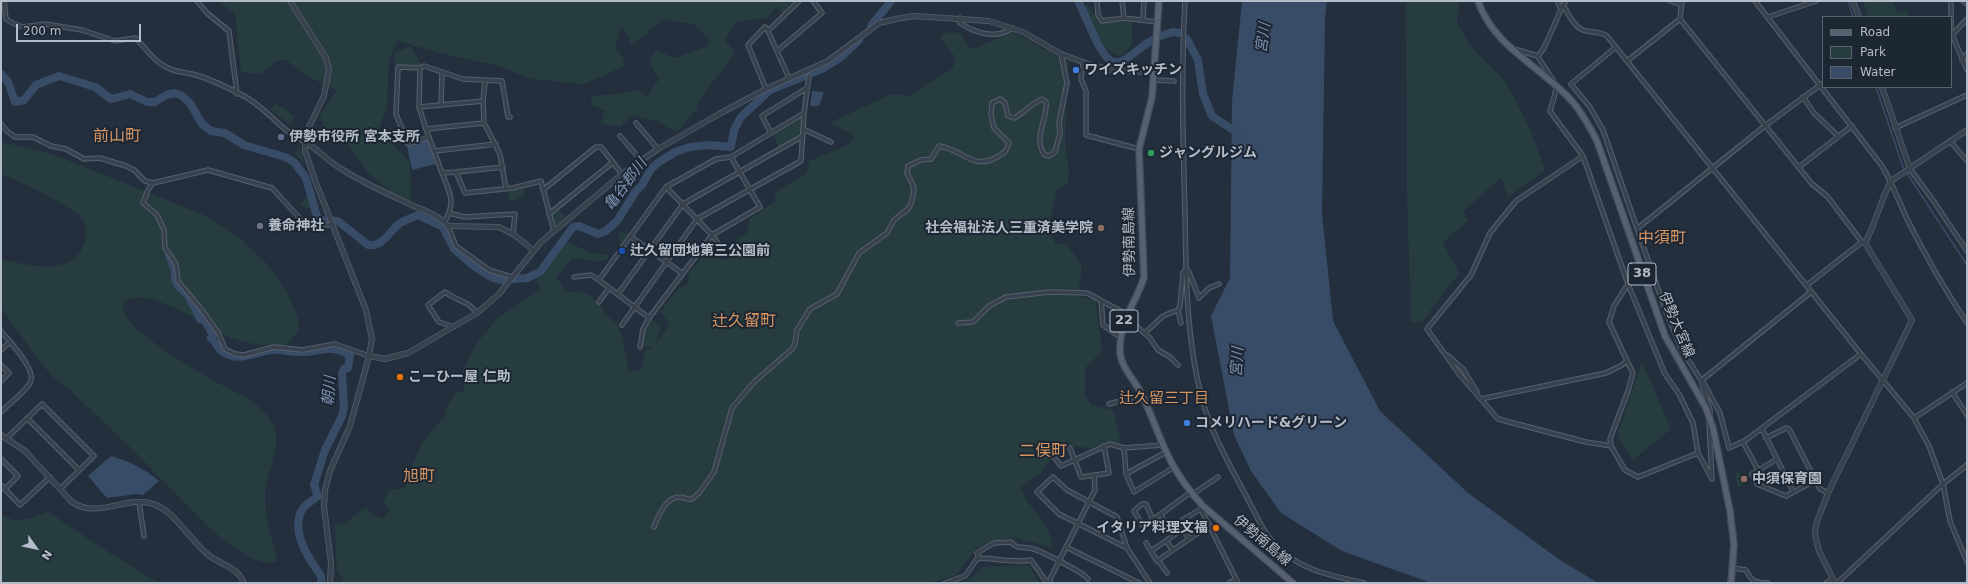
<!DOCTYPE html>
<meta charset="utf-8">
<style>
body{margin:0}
#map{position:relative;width:1968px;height:584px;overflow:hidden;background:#242f3e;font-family:"DejaVu Sans",sans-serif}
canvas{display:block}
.frame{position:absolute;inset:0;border:2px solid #b4bcc9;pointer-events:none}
.legend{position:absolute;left:1822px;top:16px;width:130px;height:72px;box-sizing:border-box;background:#1d2633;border:1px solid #59626f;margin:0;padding:5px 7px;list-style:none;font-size:12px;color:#b4bcc9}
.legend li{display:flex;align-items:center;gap:8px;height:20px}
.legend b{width:20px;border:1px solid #59626f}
.north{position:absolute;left:16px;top:528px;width:40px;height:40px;-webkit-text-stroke:3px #1d2633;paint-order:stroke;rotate:123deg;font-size:11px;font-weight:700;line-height:16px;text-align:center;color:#b4bcc9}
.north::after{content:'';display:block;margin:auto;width:14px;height:18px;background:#b4bcc9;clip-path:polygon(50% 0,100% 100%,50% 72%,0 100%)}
.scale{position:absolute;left:16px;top:24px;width:125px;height:18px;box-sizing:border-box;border:2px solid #b4bcc9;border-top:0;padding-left:5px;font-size:12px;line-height:14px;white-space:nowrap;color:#b4bcc9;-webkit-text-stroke:3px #1d2633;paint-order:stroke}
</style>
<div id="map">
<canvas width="1968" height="584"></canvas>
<div class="frame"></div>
<ul class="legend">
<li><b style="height:5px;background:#56606e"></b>Road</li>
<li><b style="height:11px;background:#263c3f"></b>Park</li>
<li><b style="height:11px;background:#394c67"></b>Water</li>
</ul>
<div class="north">N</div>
<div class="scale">200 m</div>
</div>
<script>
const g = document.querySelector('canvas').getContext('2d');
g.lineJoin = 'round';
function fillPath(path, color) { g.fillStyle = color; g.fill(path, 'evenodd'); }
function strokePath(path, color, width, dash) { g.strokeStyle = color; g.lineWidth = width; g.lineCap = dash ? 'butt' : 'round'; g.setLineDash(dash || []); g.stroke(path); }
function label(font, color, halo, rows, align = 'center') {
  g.font = font + ' "DejaVu Sans","Noto Sans JP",sans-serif'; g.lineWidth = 4; g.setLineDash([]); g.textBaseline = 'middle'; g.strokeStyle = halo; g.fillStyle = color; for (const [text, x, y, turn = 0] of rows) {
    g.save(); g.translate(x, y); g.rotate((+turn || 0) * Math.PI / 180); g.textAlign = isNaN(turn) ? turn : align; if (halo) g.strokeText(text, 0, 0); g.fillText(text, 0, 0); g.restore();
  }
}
fillPath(new Path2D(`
 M218,1H802L800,4L788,3L790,5L782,14L777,7L766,18L736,22L725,40L735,53L697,103L698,108L677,132L668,128L658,121L632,116L620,127L601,123L605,111L592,105L591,96L618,94L639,90L647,96L659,79L649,61L656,51L676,58L707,46L709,39L693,24L662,20L651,30L631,46L628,35L621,26L615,48L622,55L625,66L584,84L532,79L496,65L447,55L398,41L389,60L387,106L379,129L410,163L411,203L392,193L369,174L347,143L328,134L319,117L337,90L309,77L286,60L276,61L261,74L241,72L235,14Z
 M1406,1H1459L1457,24L1470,45L1506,82L1530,129L1545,170L1508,197L1501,177L1463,212L1468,220L1443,243L1459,273L1422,322L1411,323L1407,190Z
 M1863,1H1893L1897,12L1907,10L1909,17H1867Z
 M1087,4L1101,23L1132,20C1132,38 1136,46 1120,56C1099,49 1093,27 1084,8Z
 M952,32L962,34L967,45L973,49L1013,32L1068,62L1065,143L1069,172L1068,183L1057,189L1048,229L1056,244L1067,245L1082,265L1078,296L1096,301L1102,351L1085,368V395L1091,405L1113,410L1121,442L1090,448L1062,445L1040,474L1021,487C1028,512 1052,520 1052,548L1014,537L993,541L977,548L956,575L930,583H340L343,579L337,571L335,525L344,524L366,507L373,515L383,519L390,509L383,503L388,491L404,488L421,444L446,415L445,409L456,393L463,391L465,385L462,373L476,344L498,318L541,289L535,280L541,277L565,240L588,252L609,255L607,260C594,263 585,258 572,258L556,277L566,292H579L589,295L601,306L604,313L617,324L623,341L629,372L641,370L646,349H651L652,347H640L642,331L649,318L662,326L655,344L670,324L660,312L679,287L682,288L689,282L688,273L705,255L724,260L737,253L736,240L748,232L749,219L774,202L776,192L807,173L809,161L847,145L856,138L852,134L829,123L892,94L909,96L952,69L956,58L941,39L942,34Z
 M411,46L421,65L396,67L394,53Z
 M276,103L295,117L290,124L270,110Z
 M804,113L803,137L779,150L773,131Z
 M1,142L44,152L75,163L206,216L236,235L266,263L288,294L298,317V331L287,345C268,347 248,344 230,337C209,329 140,279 122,305C124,310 125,315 128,319C143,339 187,365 209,378C231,391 256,398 271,421C282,438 273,460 268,477C260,504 271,534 277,561L268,563L253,559L225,541L206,525L132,449L71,391L51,375L31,350L1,307V260C29,264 72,279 85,242C87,234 87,225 82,218C71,206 18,180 1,174Z
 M300,146L305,166L295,153Z
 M522,187L525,196L509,202L508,189Z
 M308,194L314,197L319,212L300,205Z
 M558,209L565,216L553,228L551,215Z
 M619,231L630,236L620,250Z
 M1642,362L1671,429L1633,460L1617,436Z
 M1739,472L1745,483L1738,487L1735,474Z
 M48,512L108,552L159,583H1V515L13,520L27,519Z
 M1028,565L1040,583H964L983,567Z`), '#263c3f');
fillPath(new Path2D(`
 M1242,1H1327L1325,18L1322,213L1333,321L1380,411L1468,493L1560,560L1598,583H1431L1342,551L1281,513L1251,471L1234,435L1211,316L1230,278L1232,101Z
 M812,91L824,92L819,106H810Z
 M429,137L436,164L412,170L407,146Z
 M111,456C130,462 144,468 159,481L143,495L137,494L107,498L88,476Z`), '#394c67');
strokePath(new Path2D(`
 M1848,1L1853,17
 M1876,87L1903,167L1967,265`), '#394c67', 1.5);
strokePath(new Path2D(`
 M1078,1C1086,15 1098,52 1110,60C1113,63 1119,62 1122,61C1133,56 1142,45 1153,40
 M871,26L891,1
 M1160,36L1173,32L1180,33
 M1187,39L1198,60L1203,94L1212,116L1239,134
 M1,74L8,82L15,102L24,100L36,85L59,76L95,87L111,99L130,94L147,102H155L166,95L174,93L181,95L190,103L202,124L211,131L225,133L244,145L285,157L294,162L306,178L318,220L338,221L368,245C384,247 389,231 400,223C405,220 412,218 418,215L443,227L454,249L475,267L493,278L504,281
 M169,255L175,270V279L178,286L188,295L200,319L205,321L213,335L211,338C216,342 218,349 223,352C239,363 254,352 271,350C281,349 292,353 302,352C324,352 328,343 350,355L348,368L344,369L342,373L344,407L342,416L325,450L314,485L318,496C313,501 305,503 302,510C292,528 303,549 313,564C317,571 323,575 321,583
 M514,279L527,278L540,272L573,227L579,226L598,234L606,231L617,221L636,191L642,185L651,169L659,162L675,152L690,147L709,145L731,147L734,130L741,117L770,90L822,69L841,57L859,40`), '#394c67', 8);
const minor = new Path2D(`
 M4,1L6,19L14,24L23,27L45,24L82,30L115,41L136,38C143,46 152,58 161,64C172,72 184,72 196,75C213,80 229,88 244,96C267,108 282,132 305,142
 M197,1L207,13L229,31L237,94
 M1097,1L1098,15L1102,21L1124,18L1157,22
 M1122,1L1124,18
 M1185,1C1181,72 1183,143 1185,214C1186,276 1186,338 1202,399C1211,432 1228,462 1244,492C1255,512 1264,536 1282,551C1306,572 1334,576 1364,583
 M1557,1L1561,9
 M1670,1L1682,5
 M1755,1L1882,166C1892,183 1899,201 1907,219C1925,255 1945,290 1967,323
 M1951,1V32L1967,70
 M1963,1L1967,4
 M1563,5C1568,13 1573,26 1583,30C1591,33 1600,31 1607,36L1861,354L1914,418L1929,446L1943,484L1950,521L1967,562
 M1768,17L1816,1
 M960,18V23C975,33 997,40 1012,28
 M1143,19L1144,1
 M1680,19L1812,184L1827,196L1862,242L1865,243
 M1952,35L1967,19
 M1616,47L1571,84L1590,107L1603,130L1666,312L1682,350L1701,380L1710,410V414
 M1514,49L1538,56
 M777,51L822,13L813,1
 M1538,56C1541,64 1556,82 1556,86C1556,94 1552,103 1550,111L1583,156L1628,284L1665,374L1679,394L1693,423L1698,453L1712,479L1709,422
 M1538,56L1544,48L1563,5L1566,1
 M1962,60L1967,54
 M1627,61L1680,19L1682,1
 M1083,63L1081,79L1086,91V135L1139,149
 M789,78L768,31L799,1
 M1154,80L1174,81
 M485,81L483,101L484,123L500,154L506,189
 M766,89L748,45L765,27L768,31
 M1803,97L1814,113L1838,136
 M441,104L442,73
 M419,107L420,68
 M636,123L658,149
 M1,124L8,132L15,137H33L51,146L66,149L84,159L100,158L126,166L134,170L145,181L153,183L208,170L272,188L305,224L332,225
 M1895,128L1967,95
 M426,129L419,107L483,101
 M803,129L831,142
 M771,133L762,116L807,88
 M620,136L641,160
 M429,137L408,144L396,114L398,67L420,68L424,66L463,79L502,81L508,117H510
 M1950,141L1967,161
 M434,151L496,144
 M731,157L760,207L712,235L649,318L599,280L666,187L716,159L731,157L804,113
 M1799,167L1852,126
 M1910,169L1930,196L1967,251
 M456,172L503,167
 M442,173L426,129L484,123
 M153,183L148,190L143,203L157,215L164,230L165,248L176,264L178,281L202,310L219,334L225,349L235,354L244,355L274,347L303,350L335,344L369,356
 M666,187L712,235L721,247
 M543,190L596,147H601L622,174
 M449,213L465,217L515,214L513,234
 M549,214L612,163
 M445,221C456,202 450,193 442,173L456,172L465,193L513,188L541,181L554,231
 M448,226L456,246L489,270L512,277
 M1638,228L1766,125L1823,83
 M630,236L682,273
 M574,277L591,275L599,280
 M1807,285L1862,242
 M618,294L683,204L803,136
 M1101,300L1103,325L1120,337
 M599,302L609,288
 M1178,310L1181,323
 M958,323L973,322L989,306L1006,297L1050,292L1087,293L1126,314L1135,325L1150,338L1158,350L1170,357L1178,365
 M622,325L697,219L801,161L804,113L809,76
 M454,327L439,322L428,305L445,292C457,301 467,300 477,313
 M1427,329L1459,374L1498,419L1586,442L1611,446L1625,470L1638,477L1698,453
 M1427,329L1471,275L1490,233L1516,201L1583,156
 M1,331C9,341 38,371 30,383C23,394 10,403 1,412
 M1145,333L1163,316L1178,310L1180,306L1183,273L1186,269L1189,272L1199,298L1209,288L1219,284
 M640,347L643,329L649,318
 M1,350L10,342
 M1447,355L1463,369L1477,392
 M1,365L9,373L1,381
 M1702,380L1720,413L1729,448L1746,440L1861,354
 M1702,380L1811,292
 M1952,392L1967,415
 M1481,399L1606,373L1622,365L1627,361L1609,322L1614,306L1628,284
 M1109,404L1142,395
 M27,418L79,470
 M1914,418L1967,383
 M1762,429L1793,491
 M7,438L42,404L94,456L60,489
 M1766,438L1786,428L1789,429L1820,489L1828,493
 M1743,442L1758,470
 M1611,446L1610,439L1628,391L1633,373L1627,361
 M1070,448L1081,477L1109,473L1104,446
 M1124,448L1126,474L1134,492L1174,467
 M1053,456L1061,466L1110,444L1124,448L1163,445
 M1,459L18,476L5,489
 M1777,459L1752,474L1757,484L1786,496L1816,480
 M1126,474L1166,452
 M1,485L20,505L50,477
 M1193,494L1218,477
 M139,502L144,536
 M1201,509L1238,583
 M1161,514L1166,526
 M1153,520L1146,504H1142L1134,511L1143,526C1160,515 1175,504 1191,492
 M654,527C658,516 666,497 679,497C684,497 687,500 692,499L699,493L714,472L732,408L753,383L792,349L795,344L797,330L810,309L837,294L859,253L887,233L894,220L908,209L911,204L914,191L913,185L907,173L908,166L921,160L931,159L939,146C962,149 973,171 997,157C1004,153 1007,151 1009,143L994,128L991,115L992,103L1000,99L1005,103L1008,116L1014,118C1025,113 1031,103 1042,99L1046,102C1048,119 1032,139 1045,155L1049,156L1055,152L1060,133L1059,122L1067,83L1061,54
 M1189,539L1210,526
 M1166,541L1173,550
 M1146,543L1157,561L1189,539L1179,522L1201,509L1203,506
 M1066,547L1139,583
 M1127,548L1059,514L1037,492L1053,477L1067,490L1117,517L1127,548L1150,583
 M1151,551L1183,529
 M979,559L977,553L994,543L1011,542C1017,550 1024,546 1033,549C1042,551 1084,573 1088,579
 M1158,560L1167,573
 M1732,568L1746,570C1753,583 1754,582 1768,583
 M1050,582V579L1095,490L1094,475
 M945,583L965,576L977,559L981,558C996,559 1017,563 1031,560L1045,580L1051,583
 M1229,583L1236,579
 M1826,583L1833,579
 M1837,583L1943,484L1967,465`);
const tertiary = new Path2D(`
 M290,1L326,58L329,69L324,96L306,133L305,151L316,183L366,310L372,339L369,356L350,426L330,471L325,490L324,507L331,563L330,583
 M1853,1L1859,17
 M1882,87L1910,169
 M305,142C316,148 324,157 334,164C356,180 392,196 416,207C427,211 441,217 448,226L499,227L513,234L533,250
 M369,356L385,359L408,353L477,313L499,294L540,243L622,174L658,149L719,114L766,89L828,61L879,23L896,19L914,16L989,21L1023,32L1061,54L1088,64L1112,70L1155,73
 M1,435L25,451L72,502C96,519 123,497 150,503C174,508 191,543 211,557C223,565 238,568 244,583
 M1835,583L1819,551L1815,535L1816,524L1828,493L1912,320L1865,243C1876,223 1880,201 1891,181L1967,130`);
const primary = new Path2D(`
 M1159,1L1152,97L1139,149L1144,277C1136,304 1121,316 1120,348C1119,365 1133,378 1140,391C1153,416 1160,443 1174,467C1182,481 1192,494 1203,506L1293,583
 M1478,1C1493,46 1540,66 1571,100C1582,112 1589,126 1597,141L1665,336L1706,408L1713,428L1730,511L1734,545L1731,583`);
strokePath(minor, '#565f6c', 5.5);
strokePath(tertiary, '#565f6c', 6);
strokePath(primary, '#414a57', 8);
strokePath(minor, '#38414e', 3.5);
strokePath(tertiary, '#38414e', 4.5);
strokePath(primary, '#56606e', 5.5);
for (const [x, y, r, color] of [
 [1076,70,4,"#3f7fe0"],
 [281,137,4,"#5c6f8a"],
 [1151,153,4,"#2e9e5b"],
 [260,226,4,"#6b7280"],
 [1101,228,4,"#8d6e63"],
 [622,251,4,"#1a4fb4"],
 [400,377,4,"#e8710a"],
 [1187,423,4,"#3f7fe0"],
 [1744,479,4,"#8d6e63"],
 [1216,528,4,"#e8710a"]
]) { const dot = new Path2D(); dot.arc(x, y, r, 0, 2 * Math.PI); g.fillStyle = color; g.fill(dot); strokePath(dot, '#1d2633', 1.5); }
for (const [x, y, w] of [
 [1642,274,28],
 [1124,321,28]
]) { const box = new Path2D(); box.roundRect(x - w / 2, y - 11, w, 22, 3); g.fillStyle = '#1d2633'; g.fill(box); strokePath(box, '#b4bcc9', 1); }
label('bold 13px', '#b4bcc9', null, [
 ["38",1642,274],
 ["22",1124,321]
]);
label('bold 14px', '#b4bcc9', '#1d2633', [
 ["ワイズキッチン",1084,70],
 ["伊勢市役所 宮本支所",289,137],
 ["ジャングルジム",1159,153],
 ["養命神社",268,226],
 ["社会福祉法人三重済美学院",1093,228,"right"],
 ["辻久留団地第三公園前",630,251],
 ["こーひー屋 仁助",408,377],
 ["コメリハード&グリーン",1195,423],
 ["中須保育園",1752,479],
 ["イタリア料理文福",1208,528,"right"]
], 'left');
label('14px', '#b4bcc9', '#1d2633', [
 ["伊勢南島線",1130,242,-91],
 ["伊勢大宮線",1676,325,67],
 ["伊勢南島線",1262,541,40]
]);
label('italic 15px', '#7c92b1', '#1d2633', [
 ["宮川",1264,38,-82],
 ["亀谷郡川",626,185,-53],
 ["宮川",1238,362,-87],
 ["朝川",330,391,-86]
]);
label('15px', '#d59563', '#1d2633', [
 ["辻久留三丁目",1164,399]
]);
label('16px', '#d59563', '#1d2633', [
 ["前山町",117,137],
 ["中須町",1662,239],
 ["辻久留町",744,322],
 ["二俣町",1043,452],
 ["旭町",419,477]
]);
</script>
